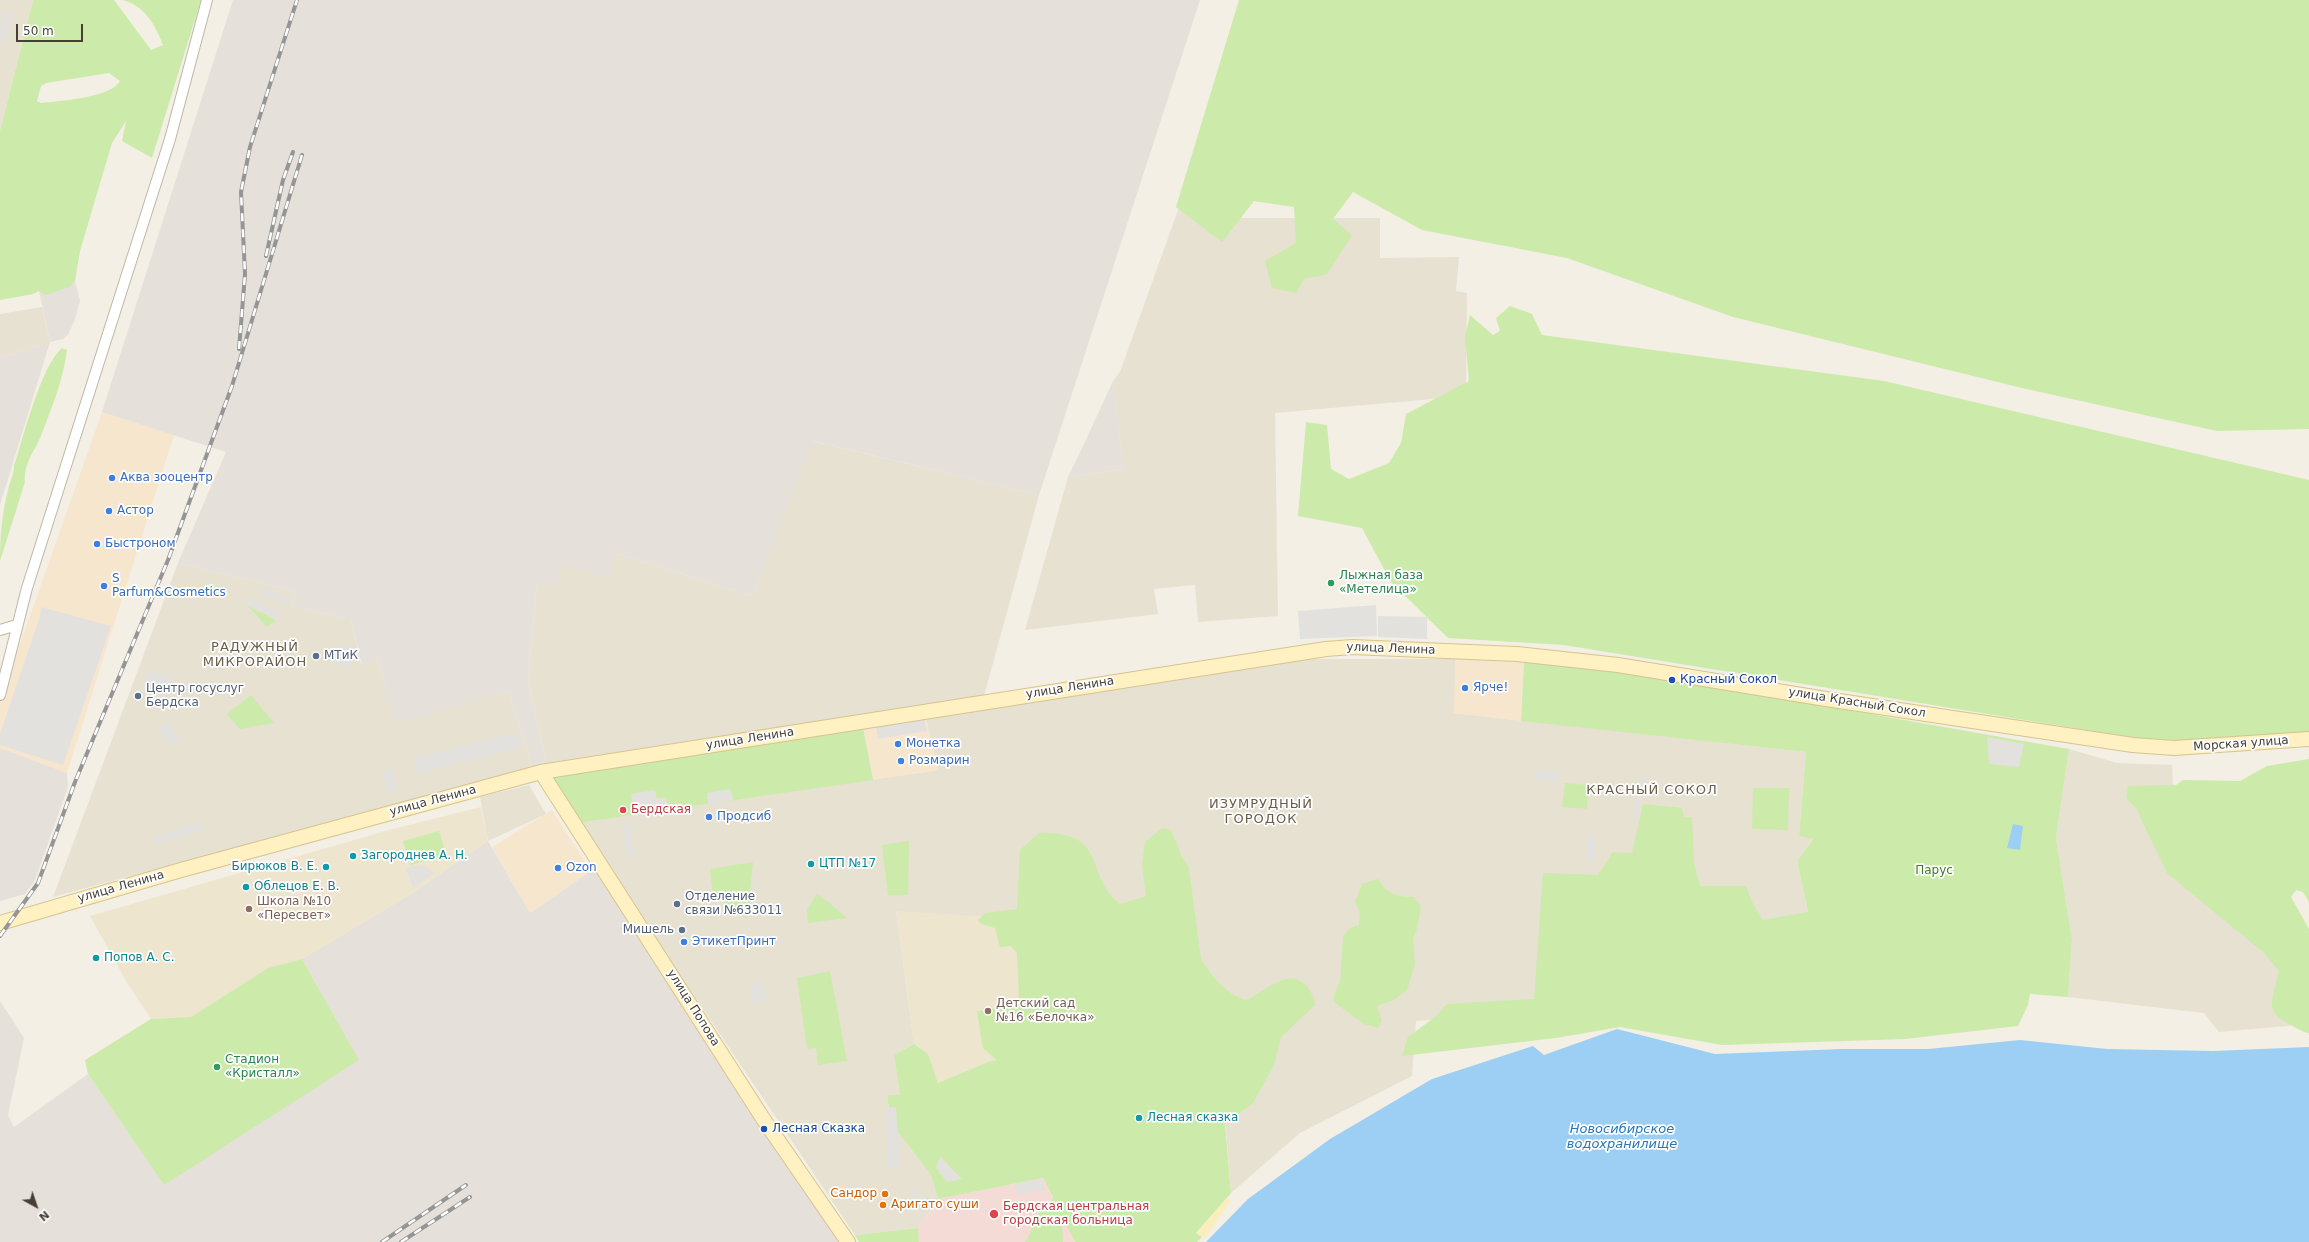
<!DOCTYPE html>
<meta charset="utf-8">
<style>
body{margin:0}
#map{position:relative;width:2309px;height:1242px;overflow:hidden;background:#f3efe4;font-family:"DejaVu Sans",sans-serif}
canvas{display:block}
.north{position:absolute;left:16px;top:1186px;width:40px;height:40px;-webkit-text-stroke:3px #fff;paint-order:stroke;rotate:140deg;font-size:11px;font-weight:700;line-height:16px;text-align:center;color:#453f34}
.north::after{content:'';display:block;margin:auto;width:14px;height:18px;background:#453f34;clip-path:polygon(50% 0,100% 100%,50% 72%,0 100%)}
.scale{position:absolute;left:16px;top:24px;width:67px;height:18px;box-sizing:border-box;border:2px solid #453f34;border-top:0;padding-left:5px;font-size:12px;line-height:14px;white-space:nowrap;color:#453f34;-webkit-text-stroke:3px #fff;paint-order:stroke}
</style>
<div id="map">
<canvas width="2309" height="1242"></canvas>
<div class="north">N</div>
<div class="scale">50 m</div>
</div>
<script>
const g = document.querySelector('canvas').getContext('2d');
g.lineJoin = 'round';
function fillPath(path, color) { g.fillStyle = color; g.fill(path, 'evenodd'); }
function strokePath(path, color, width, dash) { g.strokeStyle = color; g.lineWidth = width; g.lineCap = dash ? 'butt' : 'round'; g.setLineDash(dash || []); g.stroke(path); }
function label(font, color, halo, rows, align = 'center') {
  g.font = font + ' "DejaVu Sans",sans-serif'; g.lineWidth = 3.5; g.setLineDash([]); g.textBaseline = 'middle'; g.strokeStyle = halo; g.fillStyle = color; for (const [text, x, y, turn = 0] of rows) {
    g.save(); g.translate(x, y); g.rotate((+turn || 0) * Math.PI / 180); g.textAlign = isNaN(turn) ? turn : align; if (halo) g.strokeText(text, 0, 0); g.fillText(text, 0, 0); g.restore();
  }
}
fillPath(new Path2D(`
 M0,0H33L0,131Z
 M1192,171L1232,218H1380V258L1459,257L1456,291L1467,293L1466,396L1275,413L1278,616L1198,622L1195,585L1154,589L1158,614L1025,630L1068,477L1124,469L1113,381L1120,372Z
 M42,307L50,342L0,358V314Z
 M812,441L1039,495L984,696L546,763L528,680L537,581L562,565L573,566L614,553L753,596Z
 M178,563L295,591L292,606L351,620L361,664L378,660L395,722L509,691L532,767L53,897Z
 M1295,659H1455V713L1806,752L1799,836L1813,838L1797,861L1808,913L1741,924L1609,1004L1416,1021L1412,1076L1300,1133L1231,1193L1225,1116L896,911L914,1044L894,1055L900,1095H887L891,1123L931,1175L938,1199L918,1228L855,1235L578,823L938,770L926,719Z
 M2069,749L2117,763L2172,765L2177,863L2260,887L2309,1024L2219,1032L2204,1013L2068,997L2072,940L2056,838Z
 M529,785L546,814L488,841L480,797Z`), '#e7e1d2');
fillPath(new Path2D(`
 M102,412L174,435L67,773L0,748V701Z
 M1455,659L1524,661L1521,721L1454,713Z
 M926,719L938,770L873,780L863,727Z
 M552,810L591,871L530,913L492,847Z`), '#f7e6ce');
fillPath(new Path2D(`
 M233,0H1200L1039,495L813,441L753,596L614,553L609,577L562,565L558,588L537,581L528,680L546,763L532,767L509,691L395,723L378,660L362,665L351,620L292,606L295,591L178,563L226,452L102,412Z
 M75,281L80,301L75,319L68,335L63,339L50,342L0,505V358L50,342L39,291Z
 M1113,381L1124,469L1068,477L1084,444Z
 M0,748L67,773L68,787L35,880L25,894L0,901Z
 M488,841L530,913L591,871L599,873L841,1242H0V1001L24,1038L8,1115L14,1127L88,1074L164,1185L351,1046L302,959L411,894Z`), '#e5e0d9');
fillPath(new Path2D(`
 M481,807L488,841L411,894L302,959L268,968L191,1017L151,1019L126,981L90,916L389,830Z
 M896,911L1048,920L1033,1072L1006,1075L1004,1060L988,1062L938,1083L928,1054L914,1044Z`), '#ede5cd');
fillPath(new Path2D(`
 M1043,1178L1075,1242H919L918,1228L938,1199Z`), '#f5dbd6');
fillPath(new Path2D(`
 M33,0H114L151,50L163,45C155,24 144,5 122,0H201L152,158L122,141L126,121L112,143L80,251L75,281L69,287L46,295L39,291L33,294L0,300V131ZM109,73L120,81C111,98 58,101 41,103L37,101L41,86L46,83Z
 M1239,0H2309V429L2217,431L2022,388L1733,317L1567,258L1422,230L1353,192L1333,219L1352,235L1327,274L1304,279L1296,293L1272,288L1265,261L1296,243L1294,207L1254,201L1222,242L1176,207Z
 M1510,306L1532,314L1542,335L1884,381L2309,480V732L2166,743L1564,645L1448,638L1391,582L1362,528L1298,516L1306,422L1327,425L1331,469L1349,479L1389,463L1401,443L1406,414L1469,381L1465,336L1470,315L1493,335L1500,331L1496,318Z
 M62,348L67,350C63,380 53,405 42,433C36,450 23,463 25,482L0,561C0,537 2,513 8,490C10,481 14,475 14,466C23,438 41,366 62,348Z
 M248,606L276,620L267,627Z
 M1524,661L1671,679L2069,749L2056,838L2072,940L2068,997L2030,994L2028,1005L2018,1026L1905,1039L1722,1045L1620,1027L1556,1038L1402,1056L1408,1037L1435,1017L1447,1004L1534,999L1543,873L1598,875L1613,852L1632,853L1643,804L1682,808L1684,817H1692L1694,863L1700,886H1746L1753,904L1763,920L1808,912L1797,861L1813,839L1799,836L1806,752L1521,721Z
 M251,695L274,723L240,729L227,714Z
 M863,727L873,780L578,823L549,776Z
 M2309,759V902L2303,892L2296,890L2291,897L2309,929V1033L2304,1032C2264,1011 2269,1012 2279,971L2264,953L2167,873L2136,808L2126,798L2128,786L2176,785L2183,780L2240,781L2267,766Z
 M1565,783L1589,785L1587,809L1562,807Z
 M1753,788H1789L1788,830L1752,829Z
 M1162,828L1171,830L1181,855L1189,868L1201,959C1211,976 1226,994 1246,1000C1259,994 1272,983 1286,979C1302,975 1314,991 1315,1005L1281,1037L1274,1065L1253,1103L1225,1124L1231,1193L1196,1233L1202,1237L1197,1242H1075L1064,1221L1062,1226L1063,1242H1025C1031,1235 1031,1227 1035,1219C1040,1209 1048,1210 1053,1197L1043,1178L938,1199L931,1175L891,1123L887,1095H900L894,1055L914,1044L928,1054L938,1083L988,1062L997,1060L983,1048L977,1011L1013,1006L1019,999L1017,953L1011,946L1000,947L995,928L981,924L978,920L985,913L1017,909L1020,850L1039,833C1110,831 1083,875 1120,904L1146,896L1142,864L1145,842Z
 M439,831L446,855L410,865L403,841Z
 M909,841L908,895H888L882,845Z
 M753,862L747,919L713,895L710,869Z
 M1378,879C1388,894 1396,897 1414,897L1421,906L1417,929L1413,939L1415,964L1407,990L1394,1000L1377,1006L1382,1021L1378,1028L1364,1024L1334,1002V995L1340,982L1343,936L1350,928L1359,925L1360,912L1355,902L1362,884Z
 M817,893L847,918L808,923L807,910Z
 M302,959L359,1060L164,1185L88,1074L85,1060L151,1019L191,1017L268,968Z
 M830,971L847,1061L818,1065L816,1048L807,1049L797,978Z
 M918,1228L919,1242H859L855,1235Z`), '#cceaaa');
fillPath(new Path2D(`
 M1226,1199L1231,1200L1205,1238L1196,1233Z`), '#faeebd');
fillPath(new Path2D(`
 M5,12L13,14L4,42L0,41V27Z
 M263,586L290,599L288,605L260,593Z
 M250,598L281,613L278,619L247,604Z
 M1376,605L1377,636L1300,639L1298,611Z
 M41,607L111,626L63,765L0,745V734L40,616Z
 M1378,616L1427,617V639L1378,637Z
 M341,644L356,649L349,668L334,663Z
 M149,669L172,678L166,698L141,689Z
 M924,717L927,731L878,739L876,725Z
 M167,722L180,738L171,745L158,730Z
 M518,733L522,747L417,773L414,758Z
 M1987,737L2024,744L2019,767L1989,764Z
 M392,768L398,790L389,792L383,771Z
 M1537,770L1559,771V781L1533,779Z
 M1641,774H1646L1639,813L1633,821Z
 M731,789L733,800L708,804L707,793Z
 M655,790L657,799L666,797L668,809L635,815L631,794Z
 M654,819L655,821L630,825L635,857L628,858L623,824Z
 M201,822L203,829L156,845L153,838Z
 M1589,831L1596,844L1595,861L1586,860Z
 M423,865L434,873L413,888L406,868Z
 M763,982L766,1001L752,1003L749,984Z
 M896,1107L900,1166L888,1167L886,1108Z
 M940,1156L962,1179L947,1182L936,1168Z
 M1043,1179L1045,1190L1016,1195L1015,1184Z
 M912,1189H919L922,1212H915Z`), '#e3e1dd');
fillPath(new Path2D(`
 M2013,824L2023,826L2020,850L2007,848Z
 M1617,1029L1715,1054L1842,1049H1928L2020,1040L2107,1049L2213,1051L2309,1047V1242H1206L1248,1199L1330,1139L1432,1079L1533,1046L1544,1055Z`), '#9dcff4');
const street = new Path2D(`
 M0,630L17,625
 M0,695L27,588L170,139L207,0`);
const secondary = new Path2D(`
 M541,772L762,1117L848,1242
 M0,923L181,870L541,772L1326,649L1352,647L1517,654L1618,665L1826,699L2133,745L2174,748L2309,739`);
strokePath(street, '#bfb7a6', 12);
strokePath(secondary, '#d5c491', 16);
strokePath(street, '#fff', 10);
strokePath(secondary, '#fff1c2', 14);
const rail = new Path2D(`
 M266,256L283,180L293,152
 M239,349L245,274L241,192L250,147L297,0
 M0,936L38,883L75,782L168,560L232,386L302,155
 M382,1242L466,1185
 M401,1242L470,1197`);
strokePath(rail, '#959595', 4);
strokePath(rail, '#fff', 2.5, [8]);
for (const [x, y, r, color] of [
 [112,478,4,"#3f7fe0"],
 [109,511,4,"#3f7fe0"],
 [97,544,4,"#3f7fe0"],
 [1331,583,4,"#2e9e5b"],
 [104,586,4,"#3f7fe0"],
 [316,656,4,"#5c6f8a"],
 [1672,680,4,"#1a4fb4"],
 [1465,688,4,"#3f7fe0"],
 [138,696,4,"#5c6f8a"],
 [898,744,4,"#3f7fe0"],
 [901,761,4,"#3f7fe0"],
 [623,810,4,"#e0444e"],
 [709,817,4,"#3f7fe0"],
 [353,856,4,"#0f9aa8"],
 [811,864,4,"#0f9aa8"],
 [326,867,4,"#0f9aa8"],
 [558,868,4,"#3f7fe0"],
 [246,887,4,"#0f9aa8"],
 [677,904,4,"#5c6f8a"],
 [249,909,4,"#8d6e63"],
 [682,930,4,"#5c6f8a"],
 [684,942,4,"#3f7fe0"],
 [96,958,4,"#0f9aa8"],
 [988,1011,4,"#8d6e63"],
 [217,1067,4,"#2e9e5b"],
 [1139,1118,4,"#0f9aa8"],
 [764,1129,4,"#1a4fb4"],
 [885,1194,4,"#e8710a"],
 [883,1205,4,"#e8710a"],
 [994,1214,5,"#e0444e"]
]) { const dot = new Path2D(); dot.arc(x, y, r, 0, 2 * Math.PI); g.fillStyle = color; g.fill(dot); strokePath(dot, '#fff', 1.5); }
label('12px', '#366cbe', '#fff', [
 ["Аква зооцентр",120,478],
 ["Астор",117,511],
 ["Быстроном",105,544],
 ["S",112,579],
 ["Parfum&Cosmetics",112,593],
 ["Ярче!",1473,688],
 ["Монетка",906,744],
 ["Розмарин",909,761],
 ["Продсиб",717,817],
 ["Ozon",566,868],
 ["ЭтикетПринт",692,942]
], 'left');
label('12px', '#27864d', '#fff', [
 ["Лыжная база",1339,576],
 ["«Метелица»",1339,590],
 ["Стадион",225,1060],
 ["«Кристалл»",225,1074]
], 'left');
label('12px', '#453f34', '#fff', [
 ["улица Ленина",1391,649,2],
 ["улица Ленина",1070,688,-9],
 ["улица Красный Сокол",1857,703,9],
 ["улица Ленина",750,739,-9],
 ["Морская улица",2241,744,-4],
 ["улица Ленина",433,801,-15],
 ["улица Ленина",121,887,-16],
 ["улица Попова",693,1008,58]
]);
label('12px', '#4e5e75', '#fff', [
 ["МТиК",324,656],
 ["Центр госуслуг",146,689],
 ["Бердска",146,703],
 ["Отделение",685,897],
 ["связи №633011",685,911],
 ["Мишель",674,930,"right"]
], 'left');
label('12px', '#164399', '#fff', [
 ["Красный Сокол",1680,680],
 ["Лесная Сказка",772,1129]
], 'left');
label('12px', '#be3a42', '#fff', [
 ["Бердская",631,810],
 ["Бердская центральная",1003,1207],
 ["городская больница",1003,1221]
], 'left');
label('12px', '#0d838f', '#fff', [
 ["Загороднев А. Н.",361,856],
 ["ЦТП №17",819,864],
 ["Бирюков В. Е.",318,867,"right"],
 ["Облецов Е. В.",254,887],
 ["Попов А. С.",104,958],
 ["Лесная сказка",1147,1118]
], 'left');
label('12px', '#437a24', '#fff', [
 ["Парус",1934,871]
]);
label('12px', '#785e54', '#fff', [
 ["Школа №10",257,902],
 ["«Пересвет»",257,916],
 ["Детский сад",996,1004],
 ["№16 «Белочка»",996,1018]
], 'left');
label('12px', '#c56008', '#fff', [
 ["Сандор",877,1194],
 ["Аригато суши",891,1205,"left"]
], 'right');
g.letterSpacing = '1px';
label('13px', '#695d4a', '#fff', [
 ["РАДУЖНЫЙ",255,648],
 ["МИКРОРАЙОН",255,663],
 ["КРАСНЫЙ СОКОЛ",1652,791],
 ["ИЗУМРУДНЫЙ",1261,805],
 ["ГОРОДОК",1261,820]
]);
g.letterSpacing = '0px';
label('italic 13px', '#2878b6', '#fff', [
 ["Новосибирское",1622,1130],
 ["водохранилище",1622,1145]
]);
</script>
